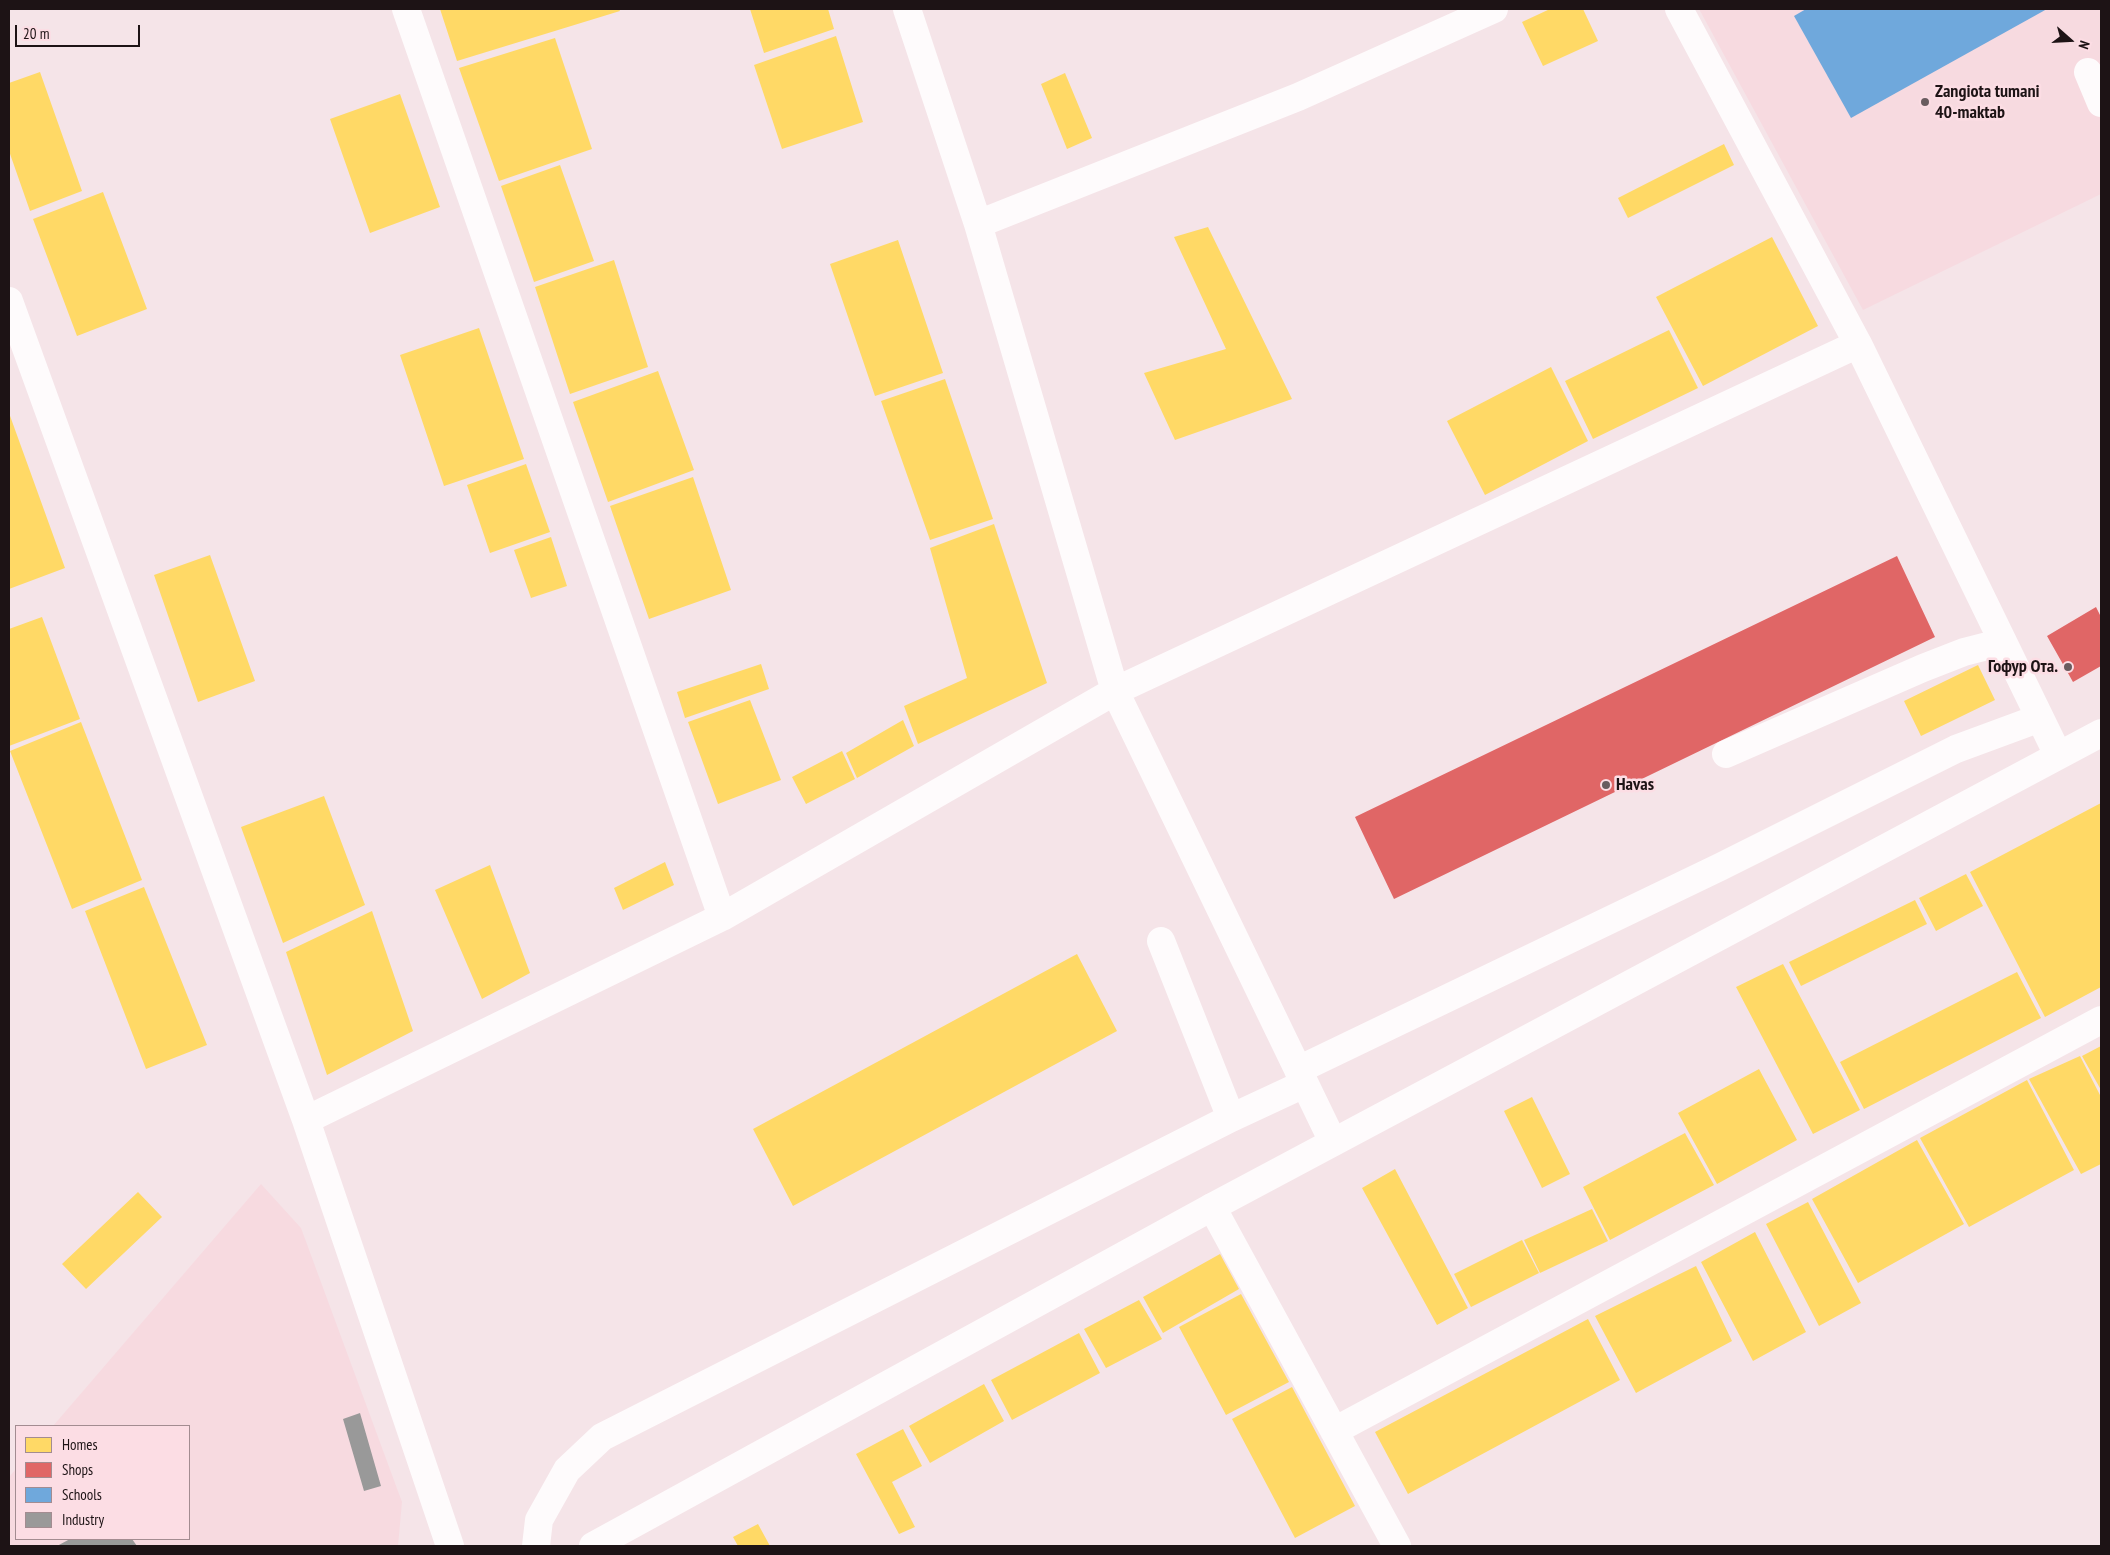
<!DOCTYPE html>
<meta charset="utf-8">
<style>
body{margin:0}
#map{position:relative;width:2110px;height:1555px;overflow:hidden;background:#f5e4e8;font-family:"PT Sans Narrow",sans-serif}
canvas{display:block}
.frame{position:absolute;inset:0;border:10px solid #1d1315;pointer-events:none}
.legend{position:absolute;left:15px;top:1425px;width:175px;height:115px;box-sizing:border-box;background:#fcdde4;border:1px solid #a38c91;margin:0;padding:6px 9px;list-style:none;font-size:15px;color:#1d1315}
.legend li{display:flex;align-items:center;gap:10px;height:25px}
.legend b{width:25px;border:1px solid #a38c91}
.north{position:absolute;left:2045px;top:15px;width:50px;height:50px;-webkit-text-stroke:4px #fcdde4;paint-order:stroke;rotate:109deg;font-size:14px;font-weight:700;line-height:20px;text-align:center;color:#1d1315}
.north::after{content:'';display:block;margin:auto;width:18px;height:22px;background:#1d1315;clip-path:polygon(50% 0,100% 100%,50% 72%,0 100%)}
.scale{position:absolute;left:15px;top:25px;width:125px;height:22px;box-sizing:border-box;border:2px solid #1d1315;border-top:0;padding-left:6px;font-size:15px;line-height:18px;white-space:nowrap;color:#1d1315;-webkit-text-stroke:4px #fcdde4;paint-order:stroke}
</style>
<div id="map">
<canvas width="2110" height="1555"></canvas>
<div class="frame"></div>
<ul class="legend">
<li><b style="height:14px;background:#ffd966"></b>Homes</li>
<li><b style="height:14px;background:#e06666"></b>Shops</li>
<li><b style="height:14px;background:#6fa8dc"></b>Schools</li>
<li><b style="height:14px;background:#999"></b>Industry</li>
</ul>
<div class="north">N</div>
<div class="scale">20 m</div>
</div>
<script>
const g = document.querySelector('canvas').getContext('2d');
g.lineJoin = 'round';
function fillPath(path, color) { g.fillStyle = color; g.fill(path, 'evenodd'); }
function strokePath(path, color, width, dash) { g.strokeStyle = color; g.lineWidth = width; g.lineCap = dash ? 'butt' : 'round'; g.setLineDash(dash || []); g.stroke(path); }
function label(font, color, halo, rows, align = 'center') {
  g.font = font + ' "PT Sans Narrow",sans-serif'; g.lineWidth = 5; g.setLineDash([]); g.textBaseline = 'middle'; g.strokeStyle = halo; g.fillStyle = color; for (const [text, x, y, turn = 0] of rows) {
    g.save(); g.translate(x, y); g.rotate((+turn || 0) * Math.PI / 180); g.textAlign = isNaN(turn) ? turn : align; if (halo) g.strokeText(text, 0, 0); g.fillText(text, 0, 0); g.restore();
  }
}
fillPath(new Path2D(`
 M1699,9H2101V194L1863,310Z
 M261,1184L301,1228L402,1502L398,1546H9V1477L16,1469V1539H189V1426H53Z`), '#f7dae0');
fillPath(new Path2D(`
 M440,9H619L620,11L457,61Z
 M750,9H828L834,29L764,53Z
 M1550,9H1583L1598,41L1543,66L1522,22Z
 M836,36L863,122L782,149L754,65Z
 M555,38L592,149L499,181L459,68Z
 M40,72L82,191L30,211L9,151V83Z
 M1065,73L1092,138L1067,149L1041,84Z
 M400,94L440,207L370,233L330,119Z
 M1724,144L1734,165L1628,218L1618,198Z
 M560,165L594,261L534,282L501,186Z
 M103,192L147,309L77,336L33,219Z
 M1208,227L1292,399L1175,440L1144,373L1226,349L1174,237Z
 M1772,237L1818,326L1703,386L1656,297Z
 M898,240L943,373L875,396L830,264Z
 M614,260L648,367L570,394L535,287Z
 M479,328L524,459L444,486L400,355Z
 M1669,330L1698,388L1593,439L1565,381Z
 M1551,367L1588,441L1485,495L1447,421Z
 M658,371L694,470L608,502L573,402Z
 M945,379L993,519L930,540L881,401Z
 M9,413L65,568L9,589Z
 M526,464L550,532L490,553L467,485Z
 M693,477L731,590L649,619L610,506Z
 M994,524L1047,683L918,744L904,706L967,678L930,548Z
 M551,537L567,586L531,598L514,550Z
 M210,555L255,681L198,702L154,575Z
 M42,617L80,719L9,746V629Z
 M761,664L769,689L685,718L677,692Z
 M1978,665L1995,700L1921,736L1904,701Z
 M750,700L781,780L718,804L688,722Z
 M903,720L914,746L857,778L846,753Z
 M81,722L142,880L72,909L10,751Z
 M842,751L855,779L806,804L792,777Z
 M324,796L365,905L283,943L241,827Z
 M2101,803V987L2045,1017L1970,872Z
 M665,862L674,885L623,910L614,888Z
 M490,865L530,973L482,999L435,890Z
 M1966,874L1983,906L1936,931L1919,898Z
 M144,887L207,1045L146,1069L85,911Z
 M1915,900L1927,924L1801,986L1789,962Z
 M372,911L413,1031L327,1075L286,952Z
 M1077,954L1117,1031L793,1206L753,1129Z
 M1783,964L1860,1110L1813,1134L1736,987Z
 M2017,972L2041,1018L1864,1109L1840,1062Z
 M2101,1046V1090L2082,1056Z
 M2080,1056L2101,1097V1164L2081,1174L2029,1079Z
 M1759,1069L1797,1140L1717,1184L1678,1113Z
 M2027,1080L2074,1170L1969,1227L1920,1138Z
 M1532,1097L1570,1174L1542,1188L1504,1111Z
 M1685,1133L1714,1185L1610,1240L1583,1187Z
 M1917,1140L1964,1224L1858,1283L1812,1199Z
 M1395,1169L1468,1308L1437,1325L1362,1188Z
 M138,1192L162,1217L86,1289L62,1264Z
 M1808,1202L1861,1303L1819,1326L1766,1224Z
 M1592,1209L1608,1241L1540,1273L1524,1240Z
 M1755,1232L1806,1332L1753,1361L1701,1262Z
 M1522,1240L1539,1273L1471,1307L1454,1274Z
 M1220,1254L1239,1289L1163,1333L1143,1297Z
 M1696,1266L1732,1341L1636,1393L1595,1316Z
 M1241,1294L1289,1382L1226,1415L1179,1327Z
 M1139,1300L1162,1339L1106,1368L1084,1329Z
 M1588,1319L1620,1380L1408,1494L1375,1432Z
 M1079,1333L1100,1373L1012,1420L991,1380Z
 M984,1384L1004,1421L930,1463L909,1426Z
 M1292,1387L1355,1506L1295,1538L1232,1419Z
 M903,1429L922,1466L892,1482L915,1527L899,1534L856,1454Z
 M758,1524L770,1546H738L733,1537Z`), '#ffd966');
fillPath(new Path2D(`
 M1897,556L1935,637L1394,899L1355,817Z
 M2096,607L2101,617V666L2073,682L2047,636Z`), '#e06666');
fillPath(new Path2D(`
 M1806,9H2047L1851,118L1794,16Z`), '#6fa8dc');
fillPath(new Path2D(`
 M360,1413L381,1486L364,1491L343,1419Z
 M70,1539H132L137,1546H57Z`), '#999');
strokePath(new Path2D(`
 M406,9L722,917
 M907,9L978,224L1115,691L1333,1142
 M1679,9L1858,344L2058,755
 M2088,72L2101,103
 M978,224L1298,97L1494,9
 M9,301L306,1120L450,1546
 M1726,754L1923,668L1964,652L2003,642
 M1161,941L1231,1118
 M1298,1070L1720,867L1956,749L2040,718
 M306,1120L722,917L1115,691L1858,344
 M1212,1207L1397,1546
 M1334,1431L2101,1020
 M536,1546L539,1520L567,1470L602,1437L1231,1118L1304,1084`), '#fefbfc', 28);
strokePath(new Path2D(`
 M593,1546L1212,1207L2101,733`), '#fefbfc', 28);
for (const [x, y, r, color] of [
 [1925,102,5,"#695c5f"],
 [2068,667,5,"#695c5f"],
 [1606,785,5,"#695c5f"]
]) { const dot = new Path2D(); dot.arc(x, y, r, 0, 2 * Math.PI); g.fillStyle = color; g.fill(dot); strokePath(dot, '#fcdde4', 2); }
label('bold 18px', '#1d1315', '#fcdde4', [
 ["Zangiota tumani",1935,92],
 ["40-maktab",1935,113],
 ["Гофур Ота.",2058,667,"right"],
 ["Havas",1616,785]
], 'left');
</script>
